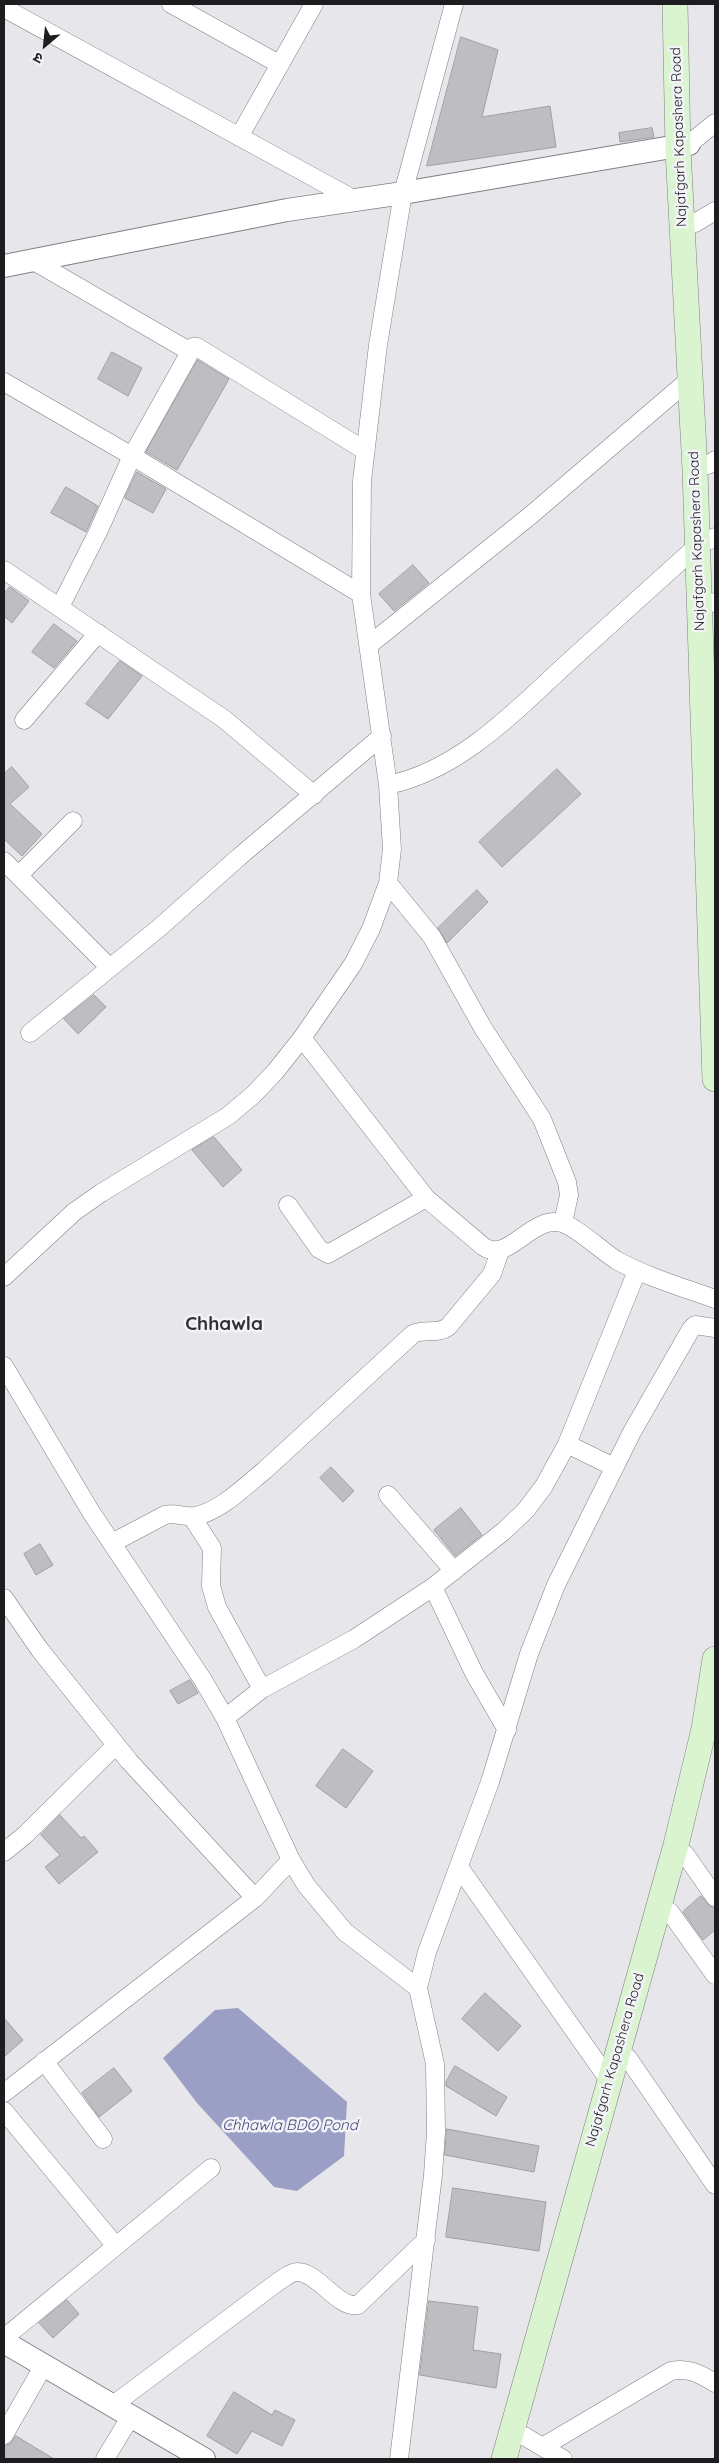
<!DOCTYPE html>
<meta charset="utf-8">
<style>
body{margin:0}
#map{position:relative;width:719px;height:2463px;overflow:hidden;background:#e6e6eb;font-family:Quicksand,"Noto Sans Devanagari",sans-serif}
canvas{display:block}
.frame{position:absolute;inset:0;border:5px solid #1d1d1f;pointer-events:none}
.north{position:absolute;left:20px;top:20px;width:50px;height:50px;-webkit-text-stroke:4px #f3f4f8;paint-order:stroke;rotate:208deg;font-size:14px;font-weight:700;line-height:20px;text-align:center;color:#1d1d1f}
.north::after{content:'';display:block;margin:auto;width:18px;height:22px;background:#1d1d1f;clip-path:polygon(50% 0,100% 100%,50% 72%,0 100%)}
</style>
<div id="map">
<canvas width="719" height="2463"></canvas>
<div class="frame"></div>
<div class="north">उ</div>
</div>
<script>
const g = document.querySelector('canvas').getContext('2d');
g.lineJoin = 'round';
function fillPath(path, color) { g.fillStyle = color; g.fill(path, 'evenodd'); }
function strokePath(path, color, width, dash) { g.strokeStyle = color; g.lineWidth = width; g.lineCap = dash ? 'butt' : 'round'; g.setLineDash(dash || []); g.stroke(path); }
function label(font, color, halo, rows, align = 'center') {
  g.font = font + ' Quicksand,sans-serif'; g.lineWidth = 5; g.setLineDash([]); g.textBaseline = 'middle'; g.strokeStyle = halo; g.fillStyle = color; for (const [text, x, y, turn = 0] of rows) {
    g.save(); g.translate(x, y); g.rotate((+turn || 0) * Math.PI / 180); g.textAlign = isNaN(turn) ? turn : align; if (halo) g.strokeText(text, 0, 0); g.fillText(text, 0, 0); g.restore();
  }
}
fillPath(new Path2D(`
 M238,2008L347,2102L344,2156L297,2191L274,2187L197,2103L163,2058L215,2010Z`), '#9b9ec5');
const building = new Path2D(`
 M461,37L498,50L482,117L550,106L556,147L427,166Z
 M652,128L654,137L620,142L619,133Z
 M112,352L142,368L128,396L98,379Z
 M198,360L229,379L177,470L146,452Z
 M137,472L166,489L153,513L125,498Z
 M66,487L98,506L86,532L51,513Z
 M413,565L429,583L394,611L379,594Z
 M10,587L29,601L12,623L4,616V594Z
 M54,624L77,641L54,668L32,652Z
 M120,661L142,676L108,719L86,704Z
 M12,767L29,787L10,804L42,834L22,856L4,839V774Z
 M557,769L581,794L502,867L479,842Z
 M477,890L488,902L447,943L438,928Z
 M94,995L106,1007L78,1034L64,1019Z
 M214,1137L242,1170L223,1187L192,1150Z
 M331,1467L354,1491L343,1502L320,1478Z
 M461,1508L482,1535L455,1556L434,1530Z
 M40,1544L53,1565L36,1575L24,1554Z
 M190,1680L198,1693L178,1704L170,1691Z
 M343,1749L373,1771L346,1808L316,1786Z
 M60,1815L81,1838L84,1836L98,1852L59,1884L45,1867L60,1855L41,1835Z
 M701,1896L710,1906L715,1908V1930L703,1940L683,1912Z
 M485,1993L521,2026L498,2051L462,2019Z
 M4,2018L23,2040L4,2057Z
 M455,2066L507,2097L496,2116L446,2086V2082Z
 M114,2068L132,2091L99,2117L82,2093Z
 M447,2129L539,2146L534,2172L445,2155Z
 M453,2188L546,2202L539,2251L446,2237Z
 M67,2300L79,2314L53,2338L39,2323Z
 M429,2301L478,2307L473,2350L501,2354L496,2388L420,2375Z
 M234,2392L272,2415L275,2410L295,2420L282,2446L252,2431L237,2454L207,2436Z
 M16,2436L54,2459H4V2446L10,2444Z`);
fillPath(building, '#bdbdc2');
strokePath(building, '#9f9fa4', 1);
const minor = new Path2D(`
 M171,4L279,64
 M4,8L355,200
 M239,137L314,4
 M689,144L715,123
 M695,223L715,211
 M32,260L189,351
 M4,382L132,456L361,594
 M708,465L715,460
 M711,540L715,537
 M4,570L224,719L314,795
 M714,603L715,602
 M60,607L98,532L132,456L193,347H197L364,450
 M369,645L531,515L690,379
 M24,720L98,633
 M388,785C462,770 519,707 573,658C614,621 655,584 697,546
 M4,861L109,967
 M19,875L73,821
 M388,883L432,937L483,1028L542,1119L567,1182L569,1195L563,1223
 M30,1033L159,928L239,857L382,736
 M302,1038L426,1198L484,1247C509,1263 531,1215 562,1223C575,1226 602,1251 616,1260C647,1277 682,1287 715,1299
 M288,1205L319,1249L328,1254L426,1198
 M4,1277L74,1212L101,1193L228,1116L253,1095L275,1072L302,1038L353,964L371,929L388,883L392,849L388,785L361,594L362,481L378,345L403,193L454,4
 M4,1366L91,1512L203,1680L225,1718L291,1860L306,1885L345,1932L418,1988
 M567,1444L614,1467
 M388,1495L454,1571
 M192,1517L212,1548L211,1586L217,1607L262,1689
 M112,1543L165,1515C176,1512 186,1518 196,1516C222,1510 245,1486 265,1470L413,1334C425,1328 437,1335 448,1327L492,1274L500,1251
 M433,1587L474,1673L507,1730
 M4,1598L40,1650L129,1761L255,1898
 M225,1718L262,1689L354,1639L433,1587L504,1531L526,1510L544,1486L567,1444L637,1271
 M4,1852L25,1835L116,1745
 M685,1854L715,1897
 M459,1867L609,2080
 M670,1912L715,1975
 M628,2058L715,2185
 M44,2061L103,2139
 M4,2093L255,1898L291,1860
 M4,2111L115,2245
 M4,2338L211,2168
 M113,2405L279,2281C284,2278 291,2272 297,2272C317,2271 338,2309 358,2305L426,2240
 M4,2435L44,2365
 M524,2436L563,2459
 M544,2446L671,2371C689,2367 700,2374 715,2383
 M105,2459L131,2416
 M399,2459L433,2175L436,2132L435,2064L418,1988L427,1952L490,1782L529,1654L556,1585L632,1432L691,1329L695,1325L715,1328`);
const tertiary = new Path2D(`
 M4,266L287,210L403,193L689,144
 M4,2342L204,2459`);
const secondary = new Path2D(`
 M675,4L678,150L695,470L715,1079
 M504,2459L676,1845L704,1729L715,1659`);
strokePath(minor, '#808185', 19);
strokePath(tertiary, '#808185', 24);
strokePath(secondary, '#808185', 26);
strokePath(minor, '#fff', 18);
strokePath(tertiary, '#fff', 22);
strokePath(secondary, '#daf4cf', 25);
label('14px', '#1d1d1f', '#f3f4f8', [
 ["Najafgarh Kapashera Road",679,137,-92],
 ["Najafgarh Kapashera Road",697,541,-92],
 ["Najafgarh Kapashera Road",615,2060,-74]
]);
label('italic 15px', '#47487d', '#f3f4f8', [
 ["Chhawla BDO Pond",290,2125]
]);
label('bold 19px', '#303134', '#f3f4f8', [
 ["Chhawla",224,1324]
]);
</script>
